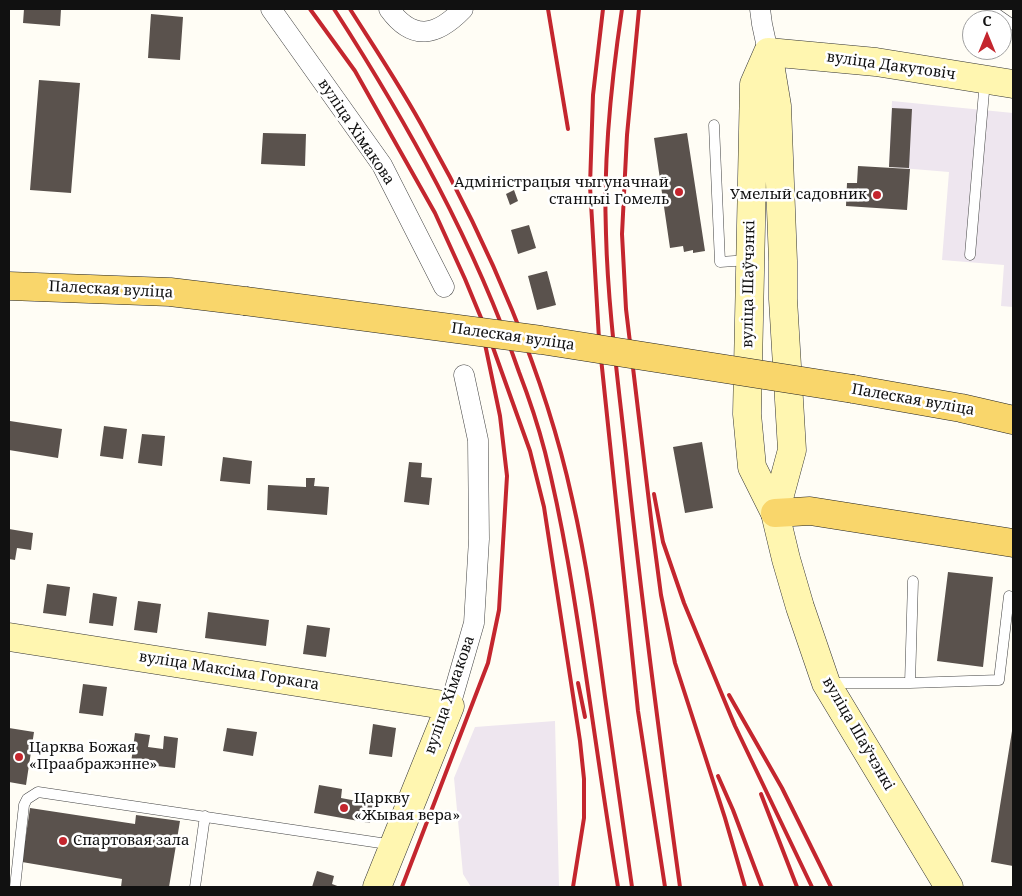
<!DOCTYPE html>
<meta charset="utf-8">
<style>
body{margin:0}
#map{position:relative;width:1022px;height:896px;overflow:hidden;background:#fffdf5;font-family:"Noto Serif",serif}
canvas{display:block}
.frame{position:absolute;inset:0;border:10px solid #111;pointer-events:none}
.north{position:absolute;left:962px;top:10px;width:50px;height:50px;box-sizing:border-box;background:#fff;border:1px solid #a0a0a0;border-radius:50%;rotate:0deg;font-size:14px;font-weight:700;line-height:20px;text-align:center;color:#111}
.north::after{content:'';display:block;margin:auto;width:18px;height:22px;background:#c4262e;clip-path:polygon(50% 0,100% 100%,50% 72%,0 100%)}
</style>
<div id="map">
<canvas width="1022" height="896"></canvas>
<div class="frame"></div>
<div class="north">С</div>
</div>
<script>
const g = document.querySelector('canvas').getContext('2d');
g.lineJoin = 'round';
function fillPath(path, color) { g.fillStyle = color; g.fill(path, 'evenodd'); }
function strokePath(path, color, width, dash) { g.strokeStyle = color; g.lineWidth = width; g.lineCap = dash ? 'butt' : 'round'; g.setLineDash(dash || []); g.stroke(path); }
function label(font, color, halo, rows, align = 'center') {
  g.font = font + ' "Noto Serif",serif'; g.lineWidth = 5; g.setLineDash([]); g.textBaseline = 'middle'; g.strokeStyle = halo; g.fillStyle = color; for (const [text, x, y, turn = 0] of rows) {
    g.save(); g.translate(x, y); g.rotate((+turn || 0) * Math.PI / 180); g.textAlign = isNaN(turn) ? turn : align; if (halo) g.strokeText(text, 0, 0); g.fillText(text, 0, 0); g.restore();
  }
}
fillPath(new Path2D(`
 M892,101L1013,113V307L1001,306L1004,265L942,260L949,172L889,167Z
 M555,721L559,887H471L463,874L454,778L475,727Z`), '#eee6ef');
fillPath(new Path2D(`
 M24,9H61L60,26L23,23Z
 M151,14L183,17L180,60L148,58Z
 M39,80L80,83L71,193L30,190Z
 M892,108L912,109L909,168L889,167Z
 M263,133L306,134L305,166L261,164Z
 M687,133L705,251L693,253V250L684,252L683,246L670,248L654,138Z
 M858,166L910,169L907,210L846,206L847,183H857Z
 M514,190L518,201L510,205L506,194Z
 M529,225L536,248L518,254L511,230Z
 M547,271L556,305L537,310L528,276Z
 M10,421L62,429L58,458L9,450Z
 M104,426L127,429L123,459L100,456Z
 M142,434L165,436L162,466L138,463Z
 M702,442L713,508L685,513L673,447Z
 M223,457L252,461L250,484L220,481Z
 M409,462L422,463L421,477L432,478L429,505L404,502Z
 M306,478H315L314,486L329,487L327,515L267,510L268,485L306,487Z
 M9,529L33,533L31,550L17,548L15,560L9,559Z
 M948,572L993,577L983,667L937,661Z
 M47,584L70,587L66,616L43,613Z
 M93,593L117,597L113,626L89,623Z
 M138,601L161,604L157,633L134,630Z
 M208,612L269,620L266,646L205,638Z
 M307,625L330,628L326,657L303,654Z
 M83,684L107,687L103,716L79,713Z
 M373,724L396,728L392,757L369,754Z
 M9,728L34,732L26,785L9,782Z
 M227,728L257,732L253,756L223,751Z
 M1012,731H1013V866L991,862Z
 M135,733L150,735L148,747L163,749L164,736L178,738L175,768L131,763Z
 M319,785L342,789L341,798L373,804L370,823L314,813Z
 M30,808L135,824L136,815L180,821L169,887H121L122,879L22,862Z
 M317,871L334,876L332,884L340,887H312Z`), '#5a524d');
const lane = new Path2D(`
 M990,9L1013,25
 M714,125L720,262L749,260
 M970,255L985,80
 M830,683H910L999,680L1009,596
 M910,683L913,581
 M15,887L24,805L27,799L38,792L394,845
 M195,887L205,816`);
const street = new Path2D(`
 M271,9L382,165L444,287
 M389,9C413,42 437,36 463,9
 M760,9L762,24L768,52
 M450,706L474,623L479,539L478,440L464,375`);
const secondary = new Path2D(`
 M768,52L754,84L747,414L752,467L775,513L786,559L800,607L826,683L949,887
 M768,52L777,106L783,261V299L792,450L775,513
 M768,52L876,62L1013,84
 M9,637L450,706L377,887`);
const primary = new Path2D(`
 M9,286L170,292L245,301
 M853,389L961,408L1013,420
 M775,513L810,511L1013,543`);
strokePath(lane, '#444', 11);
strokePath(street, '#444', 21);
strokePath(secondary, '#333', 29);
strokePath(primary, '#222', 29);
strokePath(lane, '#fff', 10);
strokePath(street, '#fff', 20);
strokePath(secondary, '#fff6b0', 28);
strokePath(primary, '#f9d66b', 28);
strokePath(new Path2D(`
 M310,9L355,71L435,213L465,279L491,342L530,451L544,507L580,741L584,779V818L573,887
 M334,9C408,124 474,242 519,372C529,398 538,425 545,452C563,524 574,596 585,669C596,742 606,815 618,887
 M350,9C376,50 403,90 426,133C488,243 545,374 572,498C587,563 596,630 605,697C614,760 623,824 632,887
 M548,9L568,129
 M603,9L593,95L590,186L599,339L638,711L665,887
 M622,9C611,83 603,159 606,234C608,313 620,395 628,473C643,612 661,749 680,887
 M639,9L627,135L622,234L626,309L652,527L661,595L675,663L725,818L745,887
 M654,494L663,542L684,603L735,726L812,887
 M578,683L585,717
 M729,695L782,788L831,887
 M718,776L733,810L762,887
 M761,794L797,887
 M402,887L488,663L499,610L507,476L500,416L485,344`), '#c4262e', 4);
const primaryBridge = new Path2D(`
 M245,301L541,340L853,389`);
strokePath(primaryBridge, '#222', 29, []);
strokePath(primaryBridge, '#f9d66b', 28);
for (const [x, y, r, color] of [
 [679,192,5,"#c4262e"],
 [877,195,5,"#c4262e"],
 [19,757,5,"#c4262e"],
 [344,808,5,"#c4262e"],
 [63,841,5,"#c4262e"]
]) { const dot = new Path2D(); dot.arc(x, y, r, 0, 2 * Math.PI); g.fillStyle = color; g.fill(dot); strokePath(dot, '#fff', 2); }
label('15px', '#111', '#fff', [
 ["вуліца Дакутовіч",891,66,8],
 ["вуліца Хімакова",356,132,56],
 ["вуліца Шаўчэнкі",749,284,-89],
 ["Палеская вуліца",111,290,3],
 ["Палеская вуліца",513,337,8],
 ["Палеская вуліца",913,400,10],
 ["вуліца Максіма Горкага",229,671,9],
 ["вуліца Хімакова",450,695,-71],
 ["вуліца Шаўчэнкі",858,734,60]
]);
label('15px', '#111', '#fff', [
 ["Адміністрацыя чыгуначнай",669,183,"right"],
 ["станцыі Гомель",669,200,"right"],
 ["Умелый садовник",867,195,"right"],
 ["Царква Божая",29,748],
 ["«Праабражэнне»",29,765],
 ["Царкву",354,799],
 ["«Жывая вера»",354,816],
 ["Спартовая зала",73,841]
], 'left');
</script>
